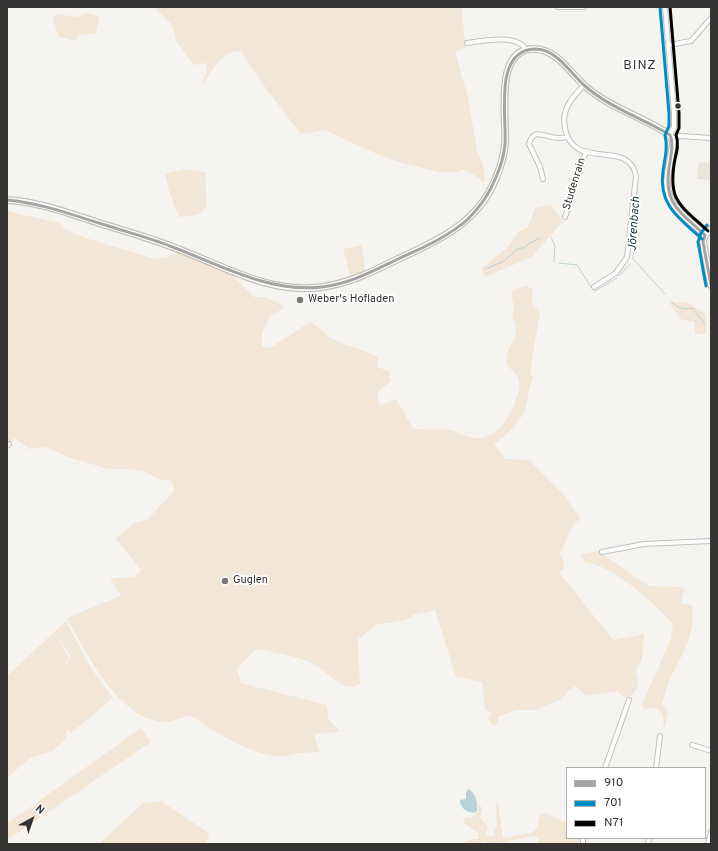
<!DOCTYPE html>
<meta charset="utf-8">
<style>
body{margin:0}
#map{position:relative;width:718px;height:851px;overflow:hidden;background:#f6f4f1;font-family:Overpass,sans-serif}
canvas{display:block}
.frame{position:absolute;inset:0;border:8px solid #363432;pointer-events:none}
.legend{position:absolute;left:566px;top:767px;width:140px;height:72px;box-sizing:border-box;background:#fff;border:1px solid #afaead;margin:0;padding:5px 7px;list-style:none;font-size:12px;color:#363432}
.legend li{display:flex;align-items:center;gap:8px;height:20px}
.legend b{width:20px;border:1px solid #afaead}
.north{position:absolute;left:12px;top:799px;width:40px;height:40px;-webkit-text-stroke:3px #fff;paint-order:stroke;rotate:40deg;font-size:11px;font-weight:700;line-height:16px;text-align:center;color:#363432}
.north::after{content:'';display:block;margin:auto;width:14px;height:18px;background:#363432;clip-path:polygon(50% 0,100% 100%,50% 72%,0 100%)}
</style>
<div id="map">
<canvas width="718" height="851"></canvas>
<div class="frame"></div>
<ul class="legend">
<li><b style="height:5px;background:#a5a4a3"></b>910</li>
<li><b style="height:5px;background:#008dc5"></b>701</li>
<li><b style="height:5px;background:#000"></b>N71</li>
</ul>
<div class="north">N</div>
</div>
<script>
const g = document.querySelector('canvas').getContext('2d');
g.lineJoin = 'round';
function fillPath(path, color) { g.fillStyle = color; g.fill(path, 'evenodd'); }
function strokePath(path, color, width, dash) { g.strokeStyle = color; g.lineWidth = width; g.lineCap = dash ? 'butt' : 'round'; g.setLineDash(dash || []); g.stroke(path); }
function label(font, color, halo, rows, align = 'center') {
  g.font = font + ' Overpass,sans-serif'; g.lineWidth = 3.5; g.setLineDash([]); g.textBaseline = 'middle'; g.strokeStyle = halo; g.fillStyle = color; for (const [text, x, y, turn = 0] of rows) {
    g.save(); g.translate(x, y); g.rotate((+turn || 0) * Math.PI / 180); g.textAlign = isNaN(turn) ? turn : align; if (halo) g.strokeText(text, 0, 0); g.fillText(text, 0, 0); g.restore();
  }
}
fillPath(new Path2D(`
 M699,162L711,163V180L697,179Z`), '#eae5dc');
fillPath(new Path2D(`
 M154,7H462L465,48L455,52L468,97L477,150L484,169L485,180L483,182L470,172L463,170L457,172H439L402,163L379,155L327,131C317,129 309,135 300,133L270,94L241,52C226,47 210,72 204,83L202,82C206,75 209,71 205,63L194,65L176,41L173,26Z
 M85,13L93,14L99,18L96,33L80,35L75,41L58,36L53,18L56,14L79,17Z
 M184,169L205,172L207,206L198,215L179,217L170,194L165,174Z
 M551,205L563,221L532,257L485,277L481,268L507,248L518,232L528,227L535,208Z
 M7,211L59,223L66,230L86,238L155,259L167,257L178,252L233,276L254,297H264L281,304L283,308L269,318L262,333V346L270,348L310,322C322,328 324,335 333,339C347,347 364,349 378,357L377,366L389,372L391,381L377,393L380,405L396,399L413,428C426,431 439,428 452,430C457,431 462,435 466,436C489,444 505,426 513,407C516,399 521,390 519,380C518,374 508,369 507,363C505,343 524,338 512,317L514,307L511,295L513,290L526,286L533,289L532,304L540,312L530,372L533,378C529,386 529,393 527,402C524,420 508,434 494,444L505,459L529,460L564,495L580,518L570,530L563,548L559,553L563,559L564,569L559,572L613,640L644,634L642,659L636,672C640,683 638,692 628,698L620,695L618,691L586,696L576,686L569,690L562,699L535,710H516L498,717V723L494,726L488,719L492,714L485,709L482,682L456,677L435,610L413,615L410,619C401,619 402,621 395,622C388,624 383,622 376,625C370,629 365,635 358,639L360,684C344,695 327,671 314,664C298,656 277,654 260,649L255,650L237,669L241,683L327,705L328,718L340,732L315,734V740L320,751C313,754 308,752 301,753C293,753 286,757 277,756C246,753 216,732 190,715C182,717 172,722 164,722C118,719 87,654 67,619L76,614L121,596L110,578L134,577L141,570L116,539L134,523L147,520L175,490L171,480H160L146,472L127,469H108L68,457L47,447L29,449L15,438L7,446Z
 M361,245L366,272L351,278L343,249Z
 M687,302L706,314V334H695L694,322L682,320L669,303Z
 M598,551L649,586L682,587L686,590L682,594L681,604L692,605C697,632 682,655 670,679C667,687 665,695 662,703L668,712L664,730L663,714L655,707L645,709L642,704L671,639L673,624C655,603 612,565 585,562L580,554Z
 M66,621L91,668L113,698L71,733L67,729L65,740L51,752L31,757L7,778V676L55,631L69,658L53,677L71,657L55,631Z
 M141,728L151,742L7,840V824Z
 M161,801L210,834L205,844H99L143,803Z
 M496,802L498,804L503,838L532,833L537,828L540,815L544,813L566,822L567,838H582V844H538L539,838L533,836L494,844L483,841L480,844H465V842L471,839H478L479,834L463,822L466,817L472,818L478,811L479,805L481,806L482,810L480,817L488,827L486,836H495L494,829L497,826Z`), '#f3e6d6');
fillPath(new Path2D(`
 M468,789C476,793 478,802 477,811L474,813C466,812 460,808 460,800L466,799V792Z`), '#b8d4d8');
strokePath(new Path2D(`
 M637,189L633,259L665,294
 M551,237L555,246L554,262
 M559,263L577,265L591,287
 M486,269L504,261L519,248H525L528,244L540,238
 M620,275L630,264
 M594,292L617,278
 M671,301C678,308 682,310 692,308L705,324`), '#b8d4d8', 1);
const street = new Path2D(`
 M558,7H584
 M665,7L674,113V127L670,135
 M467,43C481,41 518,33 526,50
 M669,45L691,41L711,18
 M584,85C572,98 561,109 565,128C573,173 629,137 636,176L627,257L616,273L594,287
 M672,138L680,136L711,138
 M543,179L540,167L529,144C535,123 549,143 566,137
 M565,217L586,151
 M7,446L9,444
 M602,552L644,544L711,541
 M692,745L711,751
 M605,768L629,700
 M656,768L660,736
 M583,838V844
 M648,844L649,838
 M708,844L711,832`);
const secondary = new Path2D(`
 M7,200C40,202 71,214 102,224C129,232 157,240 183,251C229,269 272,294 322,287C350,283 374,271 398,259C437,241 478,223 495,180C500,169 504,155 505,143C507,118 493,47 535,49C558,50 570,73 585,86C610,108 643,117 670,135L673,141C672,155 667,170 667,184C667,207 691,221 705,235
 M711,229L705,235L703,242L711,285`);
strokePath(street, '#c1c0bd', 6);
strokePath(secondary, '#c1c0bd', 8);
strokePath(street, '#fefdfd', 4);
strokePath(secondary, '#fefdfd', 5.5);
strokePath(new Path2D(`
 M670,135C674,144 671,153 670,162C662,203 678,210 705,235
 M7,200C40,203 70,214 102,224C126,232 151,238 175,248C222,266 270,293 322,287C349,284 373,271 398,259C422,248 448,237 468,219C480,207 490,193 496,177C501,166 504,155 505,144C507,117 493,50 535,49C557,49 570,73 585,86C610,108 642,118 670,135
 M705,235L703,242L711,285`), '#a5a4a3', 3);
strokePath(new Path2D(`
 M660,7L669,113V126L665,135C668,148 665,157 663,171C658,205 679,218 702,239
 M706,286L698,242L701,233L707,225`), '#008dc5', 3);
strokePath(new Path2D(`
 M670,7L679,113V128L676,135C679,143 677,151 675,159C667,201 680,205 708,231`), '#000', 3);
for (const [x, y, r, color] of [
 [678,106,3.5,"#363432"],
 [300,300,4,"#797775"],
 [225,581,4,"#797775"]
]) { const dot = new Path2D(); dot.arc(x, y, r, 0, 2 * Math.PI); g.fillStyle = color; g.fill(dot); strokePath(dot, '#fff', 1.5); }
label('11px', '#363432', '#fff', [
 ["Studenrain",575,184,-73]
]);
label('11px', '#363432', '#fff', [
 ["Weber's Hofladen",308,300],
 ["Guglen",233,581]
], 'left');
label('italic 12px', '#0b3338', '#fff', [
 ["Jörenbach",635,224,-86]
]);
g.letterSpacing = '1px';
label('13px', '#363432', '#fff', [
 ["BINZ",640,66]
]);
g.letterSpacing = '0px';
</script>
